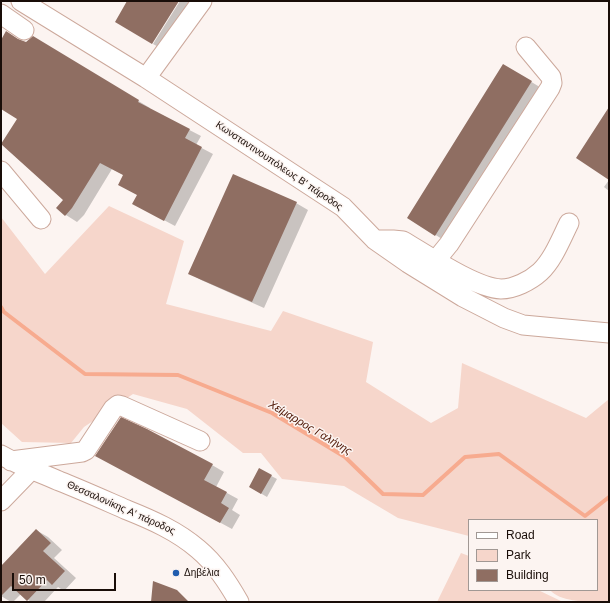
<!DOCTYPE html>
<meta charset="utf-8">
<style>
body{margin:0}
#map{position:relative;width:610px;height:603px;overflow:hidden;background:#fcf4f1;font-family:Arial,sans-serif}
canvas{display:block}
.frame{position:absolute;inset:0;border:2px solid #190d08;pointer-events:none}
.legend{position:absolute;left:468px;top:519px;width:130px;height:72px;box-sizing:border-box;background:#fcf4f1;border:1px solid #a19894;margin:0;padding:5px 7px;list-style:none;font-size:12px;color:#190d08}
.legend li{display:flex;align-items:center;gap:8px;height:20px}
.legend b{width:20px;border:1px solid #a19894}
.scale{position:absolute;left:12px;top:573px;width:104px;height:18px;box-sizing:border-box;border:2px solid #190d08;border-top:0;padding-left:5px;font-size:12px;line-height:14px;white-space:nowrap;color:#190d08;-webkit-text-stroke:3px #fcf4f1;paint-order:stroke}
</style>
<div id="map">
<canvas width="610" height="603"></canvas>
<div class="frame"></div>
<ul class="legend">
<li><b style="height:5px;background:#fff"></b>Road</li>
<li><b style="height:11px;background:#f6d6cb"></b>Park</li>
<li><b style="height:11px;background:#8f6e62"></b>Building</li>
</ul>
<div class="scale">50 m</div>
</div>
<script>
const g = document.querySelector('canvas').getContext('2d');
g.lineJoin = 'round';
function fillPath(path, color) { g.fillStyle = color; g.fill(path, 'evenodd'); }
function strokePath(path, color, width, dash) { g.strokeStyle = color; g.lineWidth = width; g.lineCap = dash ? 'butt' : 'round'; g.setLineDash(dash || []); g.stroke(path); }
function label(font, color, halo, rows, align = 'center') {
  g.font = font + ' Arial,sans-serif'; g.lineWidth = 3; g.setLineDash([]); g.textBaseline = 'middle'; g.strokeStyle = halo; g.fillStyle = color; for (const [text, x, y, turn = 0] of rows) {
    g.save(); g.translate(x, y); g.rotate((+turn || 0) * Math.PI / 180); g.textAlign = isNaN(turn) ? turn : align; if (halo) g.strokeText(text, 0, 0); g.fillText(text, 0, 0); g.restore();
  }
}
fillPath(new Path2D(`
 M109,206L184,241L166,304L271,331L283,311L373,342L366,382L431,423L458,408L462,363L586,418L609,399V602C592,602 561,603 550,590H597V520H469V536L398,518L344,486L282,479L261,453H243L187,409L133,394L84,427L71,443L22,442L1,423V217L45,274Z
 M461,553L469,556V590H538L563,602H437Z`), '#f6d6cb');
fillPath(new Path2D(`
 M180,1H194L164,50L153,44Z
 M18,39L26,43L45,44L150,108L149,109L201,136L196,145L213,154L175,226L145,210L138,195L124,175L112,169L84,215L77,222L66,215L64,200L18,119L1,108V42Z
 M515,72L543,89L447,242L408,218Z
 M609,180V191L604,187Z
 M296,203L308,210L264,308L201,280L189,273Z
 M108,462L212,465L224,472L216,487L238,499L232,510L240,515L232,529Z
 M260,470L277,479L267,497L250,487Z
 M36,530L48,537L62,550L54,558L76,578L64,591L58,587L44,602H31L21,594L13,602H11L1,596V568Z`), '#0003');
strokePath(new Path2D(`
 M1,307L4,312L85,374L178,375L272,413L345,457L383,494L423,495L465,457L499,454L585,516L609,497`), '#f7ab8f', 4);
fillPath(new Path2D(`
 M127,1H179L152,44L115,22Z
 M6,31L18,39L26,42L33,36L139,100L138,102L190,129L185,138L202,147L164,221L132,204L137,195L118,185L123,175L100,163L72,208L65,216L56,208L63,200L1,144L17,119L1,109V40Z
 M503,64L532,81L435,236L407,218Z
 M609,107V180L576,158Z
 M233,174L297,202L252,302L188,274Z
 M121,417L147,429L213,464L204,480L227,492L221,503L229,508L220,523L95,456Z
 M259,468L272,475L261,494L249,487Z
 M36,529L51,543L43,551L65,571L52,585L47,580L27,601L11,586L1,596V566Z
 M153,581L177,590L189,602H151Z`), '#8f6e62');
const minor = new Path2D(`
 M21,1L146,78L343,207L375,240L408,263L463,297L504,318L523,325L609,333
 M1,14L24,30
 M146,78L202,1
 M1,171L41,219
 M375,240H393L403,241C427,255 475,288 501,289C514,289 530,281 540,272C553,260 561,239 569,223
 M436,260L449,244L550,88L552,83L551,77L526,47
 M1,455C20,466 39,472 59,481C82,490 104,500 127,510C152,520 177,531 198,549C216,564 228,583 239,602
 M11,461L82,452L86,450L113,409L118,405L122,406L200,441
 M1,501L31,470`);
strokePath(minor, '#cca89b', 21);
strokePath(minor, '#fff', 19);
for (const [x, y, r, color] of [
 [176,573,4,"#205cae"]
]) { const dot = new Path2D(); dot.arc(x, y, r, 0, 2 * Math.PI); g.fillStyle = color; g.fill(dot); strokePath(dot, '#fcf4f1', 1.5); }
label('10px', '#190d08', '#fcf4f1', [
 ["Κωνσταντινουπόλεως Β' πάροδος",279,166,34],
 ["Θεσσαλονίκης Α' πάροδος",121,508,24]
]);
label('10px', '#190d08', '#fcf4f1', [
 ["Δηβέλια",184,573]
], 'left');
label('italic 11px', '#4c1300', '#fcf4f1', [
 ["Χείμαρρος Γαλήνης",310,428,31]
]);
</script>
